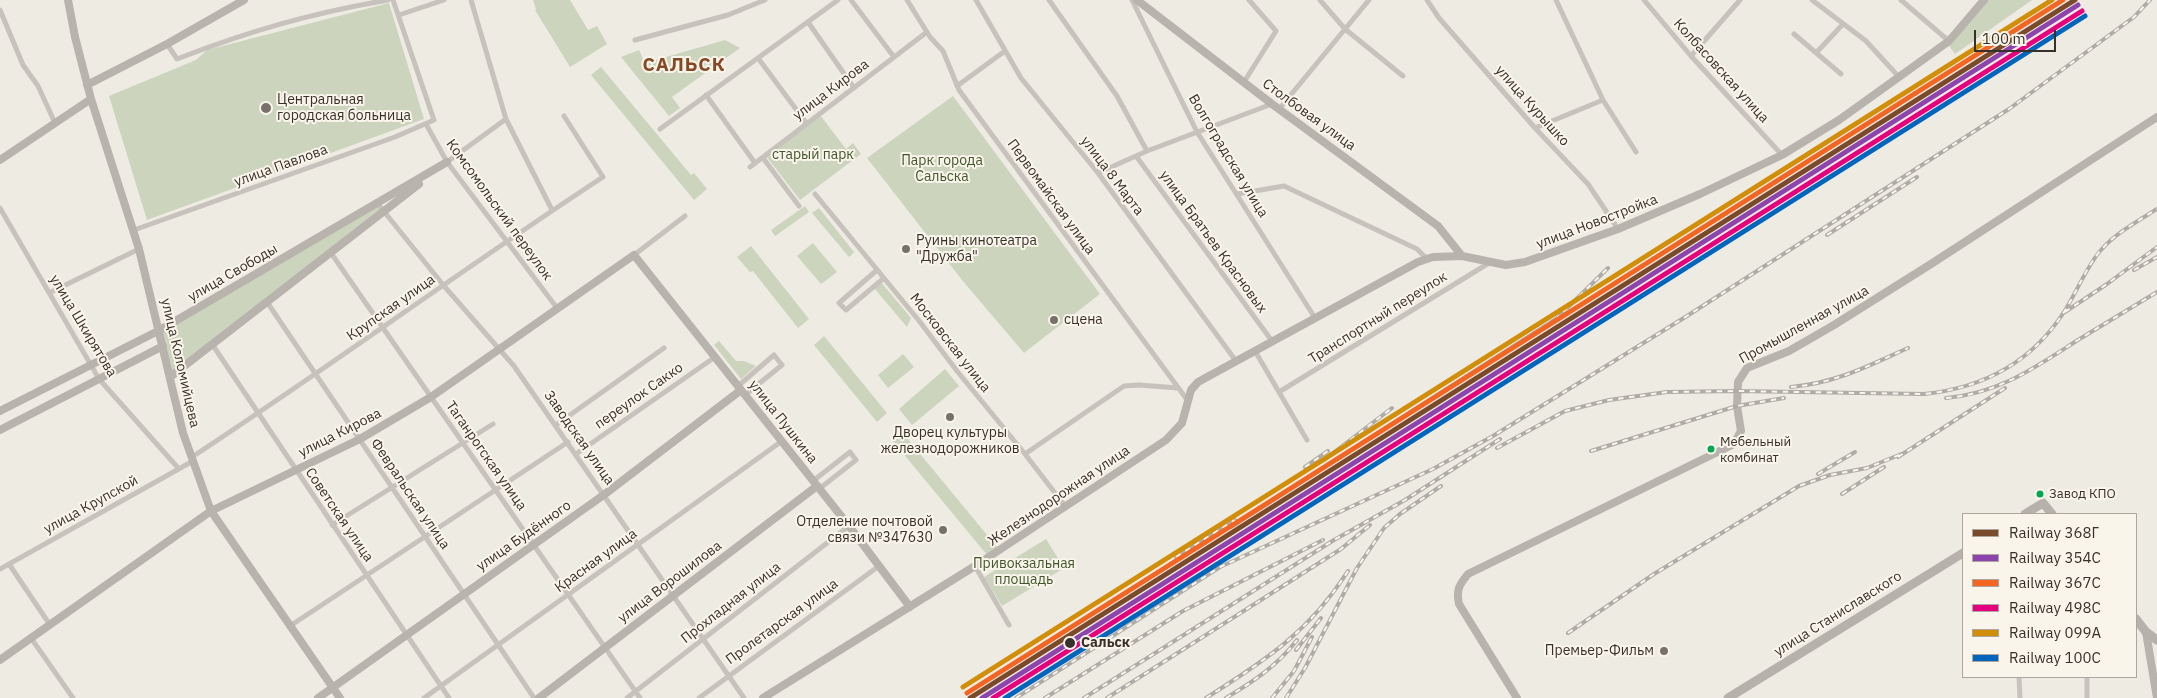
<!DOCTYPE html>
<meta charset="utf-8">
<style>
body{margin:0}
#map{position:relative;width:2157px;height:698px;overflow:hidden;background:#eeebe3;font-family:"IBM Plex Sans",sans-serif}
canvas{display:block}
.legend{position:absolute;left:1962px;top:513px;width:175px;height:165px;box-sizing:border-box;background:#faf5eb;border:1px solid #aca69e;margin:0;padding:6px 9px;list-style:none;font-size:15px;color:#38302a}
.legend li{display:flex;align-items:center;gap:10px;height:25px}
.legend b{width:25px;border:1px solid #aca69e}
.scale{position:absolute;left:1974px;top:30px;width:82px;height:22px;box-sizing:border-box;border:2px solid #38302a;border-top:0;padding-left:6px;font-size:15px;line-height:18px;white-space:nowrap;color:#38302a;-webkit-text-stroke:4px #faf5eb;paint-order:stroke}
</style>
<div id="map">
<canvas width="2157" height="698"></canvas>
<ul class="legend">
<li><b style="height:6px;background:#7a4b2a"></b>Railway 368Г</li>
<li><b style="height:6px;background:#8e44ad"></b>Railway 354С</li>
<li><b style="height:6px;background:#f26522"></b>Railway 367С</li>
<li><b style="height:6px;background:#e5007d"></b>Railway 498С</li>
<li><b style="height:6px;background:#d18e08"></b>Railway 099А</li>
<li><b style="height:6px;background:#0065bd"></b>Railway 100C</li>
</ul>
<div class="scale">100 m</div>
</div>
<script>
const g = document.querySelector('canvas').getContext('2d');
g.lineJoin = 'round';
function fillPath(path, color) { g.fillStyle = color; g.fill(path, 'evenodd'); }
function strokePath(path, color, width, dash) { g.strokeStyle = color; g.lineWidth = width; g.lineCap = dash ? 'butt' : 'round'; g.setLineDash(dash || []); g.stroke(path); }
function label(font, color, halo, rows, align = 'center') {
  g.font = font + ' "IBM Plex Sans",sans-serif'; g.lineWidth = 4; g.setLineDash([]); g.textBaseline = 'middle'; g.strokeStyle = halo; g.fillStyle = color; for (const [text, x, y, turn = 0] of rows) {
    g.save(); g.translate(x, y); g.rotate((+turn || 0) * Math.PI / 180); g.textAlign = isNaN(turn) ? turn : align; if (halo) g.strokeText(text, 0, 0); g.fillText(text, 0, 0); g.restore();
  }
}
fillPath(new Path2D(`
 M533,0H570L588,30L597,26L607,44L570,67L535,10L536,9Z
 M1988,0H2032L1955,54L1949,46Z
 M389,3L424,119L147,220L109,96L196,60L207,50Z
 M725,40L740,48L672,97L680,108L669,116L621,57L639,50L645,63Z
 M601,67L691,175L694,173L707,189L694,200L591,75Z
 M953,96L1100,294L1024,353L962,280L867,158Z
 M820,115L846,149L853,143L861,154L800,200L766,156Z
 M378,204L383,212L170,377L160,330Z
 M805,206L809,212L775,236L771,230Z
 M819,208L854,252L849,257L812,213Z
 M813,243L837,272L821,284L797,256Z
 M751,246L809,319L798,328L753,271L750,272L737,257Z
 M881,282L911,318L907,327L874,288Z
 M824,336L887,413L877,422L814,345Z
 M719,341L736,361H744L756,366L741,379L714,345Z
 M903,354L914,367L888,388L878,375Z
 M945,369L959,386L912,425L899,409Z
 M902,432L997,547L987,555L892,440Z
 M1046,539L1064,568L1002,606L984,577Z`), '#ccd4be');
strokePath(new Path2D(`
 M471,0L506,119L552,210
 M851,0L894,57
 M907,0L930,37L943,51L959,90L1188,401
 M976,0L1021,78L1098,173L1236,361
 M1049,0L1117,96L1147,151
 M1132,0L1197,132L1315,318
 M1320,0L1345,29L1403,76
 M1427,0L1439,18L1535,128L1588,184L1618,229
 M1556,0L1603,100L1636,152
 M1644,0L1691,56L1782,155
 M1812,0L1866,41L1899,77
 M1901,0L1949,41
 M0,10L23,65L38,86L55,123
 M399,15L444,0
 M808,22L854,88
 M1794,34L1841,74
 M635,40L728,15L765,0
 M167,44L177,59C249,31 312,13 388,0
 M1816,53L1843,24
 M1691,56L1740,0
 M758,58L807,124
 M1244,82L1276,31L1249,0
 M957,86L1005,51
 M706,95L755,163
 M1280,108L1369,0
 M426,124L447,162L557,308
 M1535,128L1603,100
 M660,129L838,0
 M1136,156L1272,341
 M763,158L799,206
 M447,162L506,119
 M750,167L927,32
 M1098,173L1147,151L1272,104
 M815,194L920,322L957,371L1025,454L1065,506
 M1237,194L1284,186L1417,249L1427,259
 M378,204L444,286L514,366L744,698
 M0,208L99,379L179,469
 M134,230L395,137L434,120L393,0
 M331,253L640,698
 M634,255L685,216
 M877,270L839,303L846,310L884,278
 M49,293L139,249
 M267,302L534,698
 M212,344L449,698
 M1255,351L1307,440
 M738,386L774,355L782,365L745,395
 M1279,392L1489,263
 M556,425L664,348
 M576,454L715,357
 M1025,454L1124,386L1139,385L1178,388
 M192,457C331,366 464,268 603,177L564,116
 M813,481L850,452L856,460L819,489
 M332,525L493,424
 M9,564L50,625
 M975,566L1009,625
 M0,569L193,461
 M290,626L568,442
 M31,638L73,698
 M2019,677L2020,698
 M2087,677V698
 M424,698L782,441
 M627,698L849,526
 M699,698L879,566`), '#c7c2bc', 5);
strokePath(new Path2D(`
 M68,0L75,37L91,99L139,249L183,433L211,511L340,698
 M1137,0L1272,104L1438,226L1462,256
 M87,85L167,44L244,0
 M0,160L91,99
 M170,377L419,184
 M0,411L160,330L447,162
 M0,430L163,346
 M2146,632L2157,698
 M0,660L211,511L360,439L431,397L634,255L849,526L910,607
 M318,698L605,494L741,390
 M539,698L817,486
 M763,698L975,566L1166,440L1182,423L1191,390L1198,382L1418,262L1433,257L1462,256L1506,265L1525,262L1618,229L1700,194L1782,155L1839,120L1949,41L1984,0
 M1517,698L1459,604C1456,590 1459,585 1468,574L1734,444L1741,431L1737,406L1738,382L1747,368L1789,351L1834,325L1931,264L2157,117`), '#b8b3ac', 8);
strokePath(new Path2D(`
 M2025,514L2043,503L2052,514
 M2136,619L2146,632L2157,640
 M1728,698L1963,553`), '#b6b1ab', 9);
const rail = new Path2D(`
 M1827,235L1917,177
 M2134,270L2157,257
 M2065,312L2107,284L2157,247
 M1791,387C1836,383 1868,366 1908,348
 M1946,398C2000,393 2034,368 2078,340C2104,324 2131,308 2157,292
 M1497,448L1565,411L1609,400L1667,392L1737,391L1924,394C1983,388 2031,363 2064,312C2075,295 2088,264 2101,250C2116,233 2138,221 2157,209
 M1591,451L1737,406L1784,398
 M1898,457L2005,388
 M1324,460L1392,408
 M1305,467L1328,451
 M1818,474L1855,452
 M1842,494L1884,467
 M1231,527L1556,319L1608,268
 M1176,557L1235,520
 M1568,633L1654,574L1799,486L1830,475L1867,468L1904,453
 M1296,650L1321,618
 M1016,698L1220,567L1433,469L1493,436L1687,316L2009,109L2134,17L2150,0
 M1045,698L1183,611L1323,540
 M1084,698L1334,540L1405,500L1500,439
 M1107,698L1341,549L1370,525
 M1206,698C1266,660 1309,632 1348,571
 M1226,698C1254,681 1277,666 1297,640
 M1272,698L1294,671L1312,637
 M1286,698L1305,668L1357,568L1384,528L1400,514L1441,486`);
strokePath(rail, '#afaba6', 4);
strokePath(rail, '#faf5eb', 2, [5.5]);
strokePath(new Path2D(`
 M970,698L2075,0`), '#7a4b2a', 5);
strokePath(new Path2D(`
 M982,698L2078,5`), '#8e44ad', 5);
strokePath(new Path2D(`
 M967,693L2063,0`), '#f26522', 5);
strokePath(new Path2D(`
 M993,698L2082,11`), '#e5007d', 5);
strokePath(new Path2D(`
 M963,687L2052,0`), '#d18e08', 5);
strokePath(new Path2D(`
 M1005,698L2085,16`), '#0065bd', 5);
for (const [x, y, r, color] of [
 [266,108,6,"#78716b"],
 [906,249,5,"#78716b"],
 [1054,320,5,"#78716b"],
 [950,417,5,"#78716b"],
 [1711,449,4.5,"#00a651"],
 [2040,494,4.5,"#00a651"],
 [943,530,5,"#78716b"],
 [1070,643,6,"#38302a"],
 [1664,651,5,"#78716b"]
]) { const dot = new Path2D(); dot.arc(x, y, r, 0, 2 * Math.PI); g.fillStyle = color; g.fill(dot); strokePath(dot, '#faf5eb', 2); }
label('13px', '#38302a', '#faf5eb', [
 ["Мебельный",1720,442],
 ["комбинат",1720,458],
 ["Завод КПО",2049,494]
], 'left');
label('14px', '#38302a', '#faf5eb', [
 ["Колбасовская улица",1721,71,48],
 ["улица Кирова",831,90,-37],
 ["улица Курышко",1532,106,48],
 ["Столбовая улица",1309,115,36],
 ["Волгоградская улица",1228,156,59],
 ["улица Павлова",281,166,-20],
 ["улица 8 Марта",1112,176,53],
 ["Первомайская улица",1051,197,54],
 ["Комсомольский переулок",499,210,54],
 ["улица Новостройка",1597,222,-21],
 ["улица Братьев Красновых",1213,242,54],
 ["улица Свободы",233,273,-30],
 ["Крупская улица",391,308,-35],
 ["Транспортный переулок",1378,318,-32],
 ["Промышленная улица",1804,325,-29],
 ["улица Шкирятова",83,326,59],
 ["Московская улица",950,343,52],
 ["улица Коломийцева",180,363,77],
 ["переулок Сакко",639,396,-35],
 ["улица Пушкина",783,422,52],
 ["улица Кирова",340,433,-27],
 ["Заводская улица",579,438,55],
 ["Таганрогская улица",486,456,55],
 ["Февральская улица",410,494,56],
 ["Железнодорожная улица",1059,496,-34],
 ["улица Крупской",91,505,-29],
 ["Советская улица",339,515,56],
 ["улица Будённого",524,536,-35],
 ["Красная улица",596,561,-36],
 ["улица Ворошилова",670,582,-37],
 ["Прохладная улица",731,603,-38],
 ["улица Станиславского",1838,614,-32],
 ["Пролетарская улица",782,622,-36]
]);
label('14px', '#38302a', '#faf5eb', [
 ["Центральная",277,100],
 ["городская больница",277,116],
 ["Руины кинотеатра",916,241],
 ["\"Дружба\"",916,257],
 ["сцена",1064,320],
 ["Дворец культуры",950,433,"center"],
 ["железнодорожников",950,449,"center"],
 ["Отделение почтовой",933,522,"right"],
 ["связи №347630",933,538,"right"],
 ["Премьер-Фильм",1654,651,"right"]
], 'left');
label('14px', '#42562e', '#faf5eb', [
 ["старый парк",813,155],
 ["Парк города",942,161],
 ["Сальска",942,177],
 ["Привокзальная",1024,564],
 ["площадь",1024,580]
]);
label('bold 14px', '#38302a', '#faf5eb', [
 ["Сальск",1081,643]
], 'left');
g.letterSpacing = '1px';
label('bold 19px', '#854925', '#faf5eb', [
 ["САЛЬСК",684,66]
]);
g.letterSpacing = '0px';
</script>
